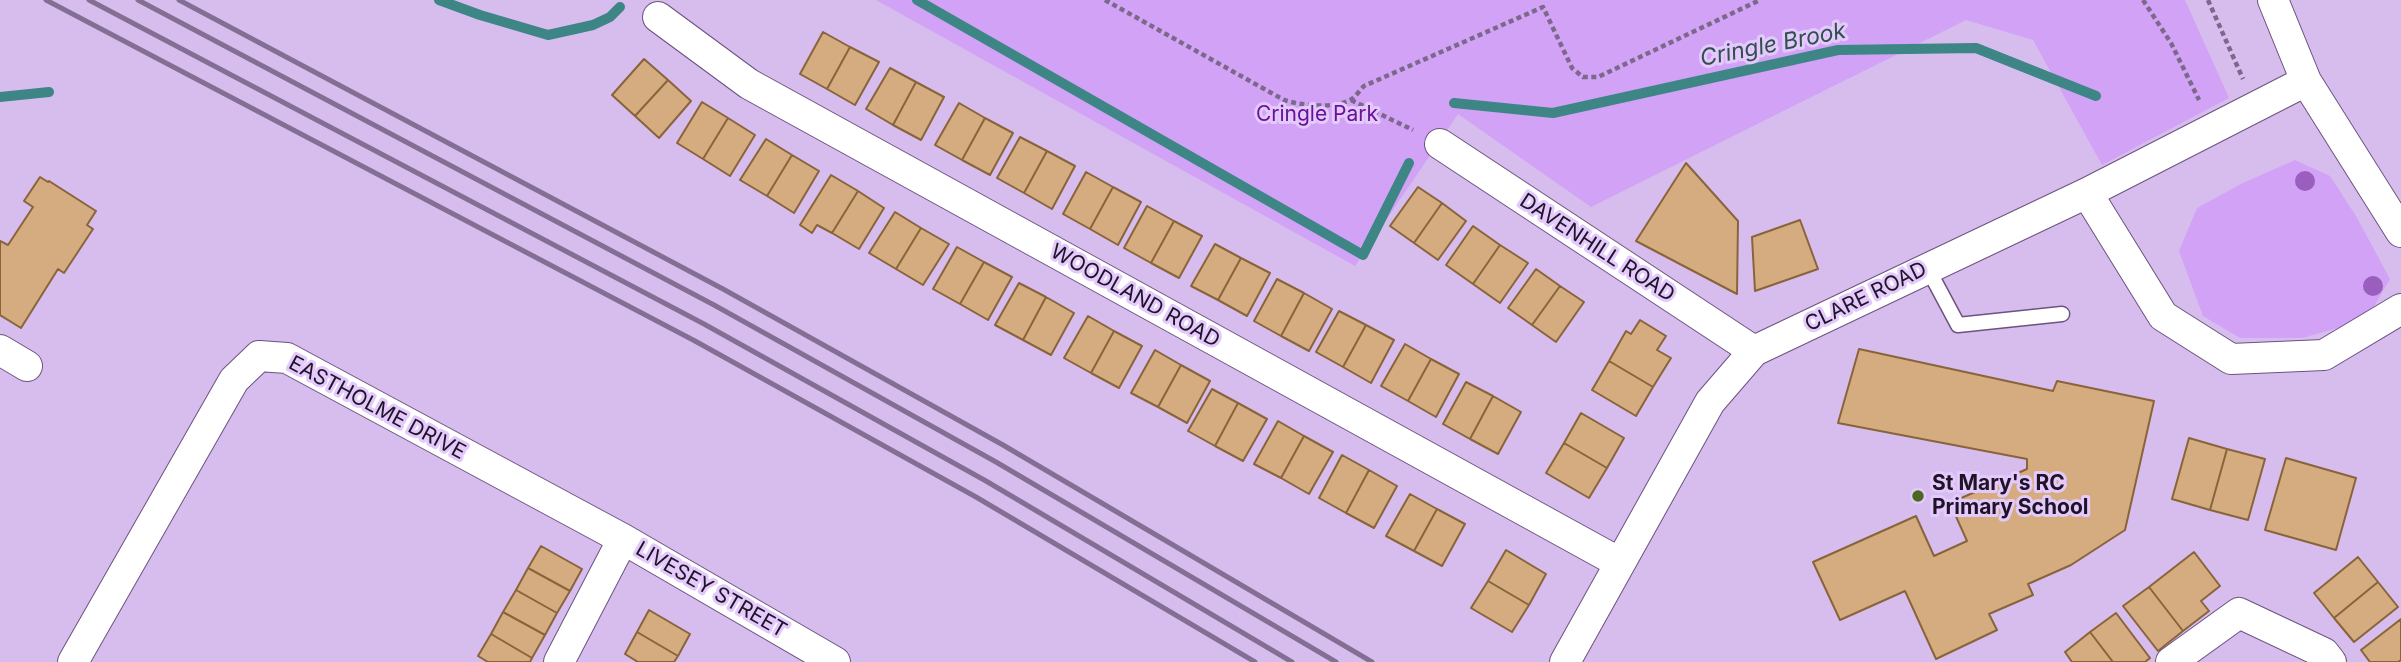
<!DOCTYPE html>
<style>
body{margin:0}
canvas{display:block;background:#d7bcee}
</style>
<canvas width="2401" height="662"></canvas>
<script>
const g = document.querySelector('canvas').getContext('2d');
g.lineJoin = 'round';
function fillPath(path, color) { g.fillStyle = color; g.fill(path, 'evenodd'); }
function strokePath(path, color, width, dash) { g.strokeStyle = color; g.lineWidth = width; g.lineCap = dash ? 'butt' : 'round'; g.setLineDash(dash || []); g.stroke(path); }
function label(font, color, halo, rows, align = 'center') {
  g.font = font + ' Inter,sans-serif'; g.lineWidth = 6; g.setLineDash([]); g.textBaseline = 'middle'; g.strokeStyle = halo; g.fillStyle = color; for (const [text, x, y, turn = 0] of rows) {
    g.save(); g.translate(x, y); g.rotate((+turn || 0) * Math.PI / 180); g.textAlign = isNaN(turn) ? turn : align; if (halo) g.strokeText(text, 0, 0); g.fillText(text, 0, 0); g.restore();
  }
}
fillPath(new Path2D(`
 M876,0H2185L2229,98L2102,165L2033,40L1966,20L1591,207L1458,114L1355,266Z
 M2295,160L2330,176L2356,216L2390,279L2366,320L2302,338H2240L2203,316L2179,251L2197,208L2241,184Z`), '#d1a2f6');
strokePath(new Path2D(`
 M439,0L480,15L548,35L593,25L610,17L620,7
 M917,0L1363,255L1409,163
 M0,97L49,92
 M1454,103L1553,113L1838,50L1976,48L2096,96`), '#3e8586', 10);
const building = new Path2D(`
 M823,32L850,47L827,89L800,74Z
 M850,47L879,62L855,105L827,89Z
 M644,59L668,80L635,116L612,95Z
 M890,68L916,82L893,125L866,109Z
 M668,80L691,101L659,138L635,116Z
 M916,82L944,97L921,140L893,125Z
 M702,102L728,118L703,159L677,143Z
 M959,103L985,118L962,160L935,145Z
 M728,118L755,135L730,176L703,159Z
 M985,118L1013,133L990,175L962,160Z
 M1020,137L1047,151L1024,193L997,178Z
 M766,139L792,155L767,196L740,180Z
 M1047,151L1075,166L1052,209L1024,193Z
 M792,155L819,171L794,213L767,196Z
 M1686,163L1738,221L1737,294L1636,241Z
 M1086,172L1113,187L1090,229L1063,214Z
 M831,175L858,191L832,233L817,225L812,233L800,225Z
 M40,177L48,182L49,181L96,211L87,225L93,229L64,273L58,269L21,328L0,315V241L8,245L33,207L24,201Z
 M1113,187L1141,202L1118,245L1090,229Z
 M1418,187L1442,203L1414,243L1390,226Z
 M858,191L884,208L859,249L832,233Z
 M1442,203L1466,221L1438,260L1414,243Z
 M1147,206L1174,221L1151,263L1124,248Z
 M895,212L921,228L896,269L869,253Z
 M1800,220L1818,269L1755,291L1752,237Z
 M1174,221L1202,236L1179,278L1151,263Z
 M1473,226L1500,245L1473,284L1446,265Z
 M921,228L949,244L923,285L896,269Z
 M1215,244L1241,258L1218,300L1191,286Z
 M1500,245L1528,263L1500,303L1473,284Z
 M957,247L984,262L960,304L933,289Z
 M1241,258L1270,273L1247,316L1218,300Z
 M984,262L1012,277L988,320L960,304Z
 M1536,269L1560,286L1532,325L1508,308Z
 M1277,279L1304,293L1281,336L1254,321Z
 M1019,283L1046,297L1023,340L995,325Z
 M1560,286L1584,302L1556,342L1532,325Z
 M1304,293L1332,309L1309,351L1281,336Z
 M1046,297L1074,313L1051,355L1023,340Z
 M1339,311L1366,325L1343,367L1316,352Z
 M1088,316L1114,331L1091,373L1064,358Z
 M1640,320L1666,336L1657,350L1671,358L1653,387L1609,361L1626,331L1631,334Z
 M1366,325L1394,340L1371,383L1343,367Z
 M1114,331L1142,346L1119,388L1091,373Z
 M1405,344L1431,359L1408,401L1381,386Z
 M1859,349L2053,391L2057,381L2154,401L2125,530L2071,565L2028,584L2033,595L1989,614L1997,630L1936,659L1905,591L1840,620L1813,562L1916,516L1934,556L1967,541L1950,503L2027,469V459L1838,423Z
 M1155,350L1181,365L1158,407L1131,393Z
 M1431,359L1459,374L1436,417L1408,401Z
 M1609,361L1653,387L1636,416L1592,390Z
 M1181,365L1210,381L1187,423L1158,407Z
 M1466,382L1493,396L1470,439L1443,424Z
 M1212,389L1238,403L1215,446L1188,431Z
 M1493,396L1521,412L1498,454L1470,439Z
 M1238,403L1267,419L1243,461L1215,446Z
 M1581,413L1624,438L1607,468L1564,443Z
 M1278,421L1304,436L1281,478L1254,464Z
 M1304,436L1333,452L1309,494L1281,478Z
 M2189,438L2227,449L2210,510L2172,499Z
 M1564,443L1607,468L1589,498L1546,473Z
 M2227,449L2265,459L2248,520L2210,510Z
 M1342,455L1369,470L1346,513L1319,498Z
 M2286,458L2356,478L2336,550L2265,530Z
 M1369,470L1397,486L1374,528L1346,513Z
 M1410,494L1437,509L1414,551L1386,536Z
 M1437,509L1465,524L1442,566L1414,551Z
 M541,546L582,569L570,591L528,568Z
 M1506,550L1546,574L1529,605L1488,581Z
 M2194,552L2220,586L2201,601L2209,611L2183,631L2149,587Z
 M2358,557L2378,582L2334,618L2314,593Z
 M528,568L570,591L557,613L516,590Z
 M1488,581L1529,605L1512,632L1471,608Z
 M2378,582L2398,607L2354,642L2334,618Z
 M2149,587L2183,631L2158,651L2123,606Z
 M516,590L557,613L545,635L503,612Z
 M649,610L690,634L678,656L637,632Z
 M503,612L545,635L532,658L491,634Z
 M2116,613L2150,658L2145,662H2113L2090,632Z
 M2401,619V660L2398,662H2370L2361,650Z
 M637,632L678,656L674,662H638L625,654Z
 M2090,632L2113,662H2072L2065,652Z
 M491,634L532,658L530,662H488L478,656Z`);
fillPath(building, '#d4ac80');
strokePath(building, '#89643a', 2);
const lane = new Path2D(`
 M1927,267L1958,325L2062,314`);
const street = new Path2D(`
 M2273,0L2306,81L2401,232
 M658,17L749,84L1620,563
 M1440,144L1754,351
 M2087,193L2163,316L2231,359L2324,355L2401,309
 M0,350L27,366
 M73,662L234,380L259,356L287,358L623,539L835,662
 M559,662L623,539
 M1565,662L1710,402L1754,351L2087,193L2306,81
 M2171,662L2239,613L2324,653L2331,662`);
strokePath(lane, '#6c537f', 17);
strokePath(street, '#6c537f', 32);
strokePath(new Path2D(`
 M1105,0L1284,100C1302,106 1335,109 1352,99C1356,96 1360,90 1364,86L1543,7L1572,68L1583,77H1598L1760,0
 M2143,0L2171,43L2199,100
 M2208,0L2243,79
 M1351,100L1413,130`), '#7b688a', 4.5, [5, 3.5]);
strokePath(lane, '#fff', 14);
strokePath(street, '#fff', 30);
strokePath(new Path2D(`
 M46,0L695,341L976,497L1255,662
 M89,0L704,324L986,481L1292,662
 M138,0L714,305L996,462L1336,662
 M179,0L723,289L1003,445L1372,662`), '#836f93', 5);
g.fillStyle = '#9a5ebe';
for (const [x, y] of [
 [2305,181],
 [2373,286]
]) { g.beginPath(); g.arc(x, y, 10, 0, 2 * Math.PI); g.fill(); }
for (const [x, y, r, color] of [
 [1918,496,7,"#4a691e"]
]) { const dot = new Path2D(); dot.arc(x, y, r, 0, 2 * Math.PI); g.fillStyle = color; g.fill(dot); strokePath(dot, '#e4c9fc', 2.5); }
label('21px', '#691297', '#e4c9fc', [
 ["Cringle Park",1317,115]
]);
label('21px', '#1e1426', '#e4c9fc', [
 ["DAVENHILL ROAD",1597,248,33],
 ["WOODLAND ROAD",1135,296,29],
 ["CLARE ROAD",1866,297,-26],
 ["EASTHOLME DRIVE",377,408,28],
 ["LIVESEY STREET",711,590,30]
]);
label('bold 21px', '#1e1426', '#e4c9fc', [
 ["St Mary's RC",1932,484],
 ["Primary School",1932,508]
], 'left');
label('italic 23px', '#2f504d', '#e4c9fc', [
 ["Cringle Brook",1773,45,-11]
]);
</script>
